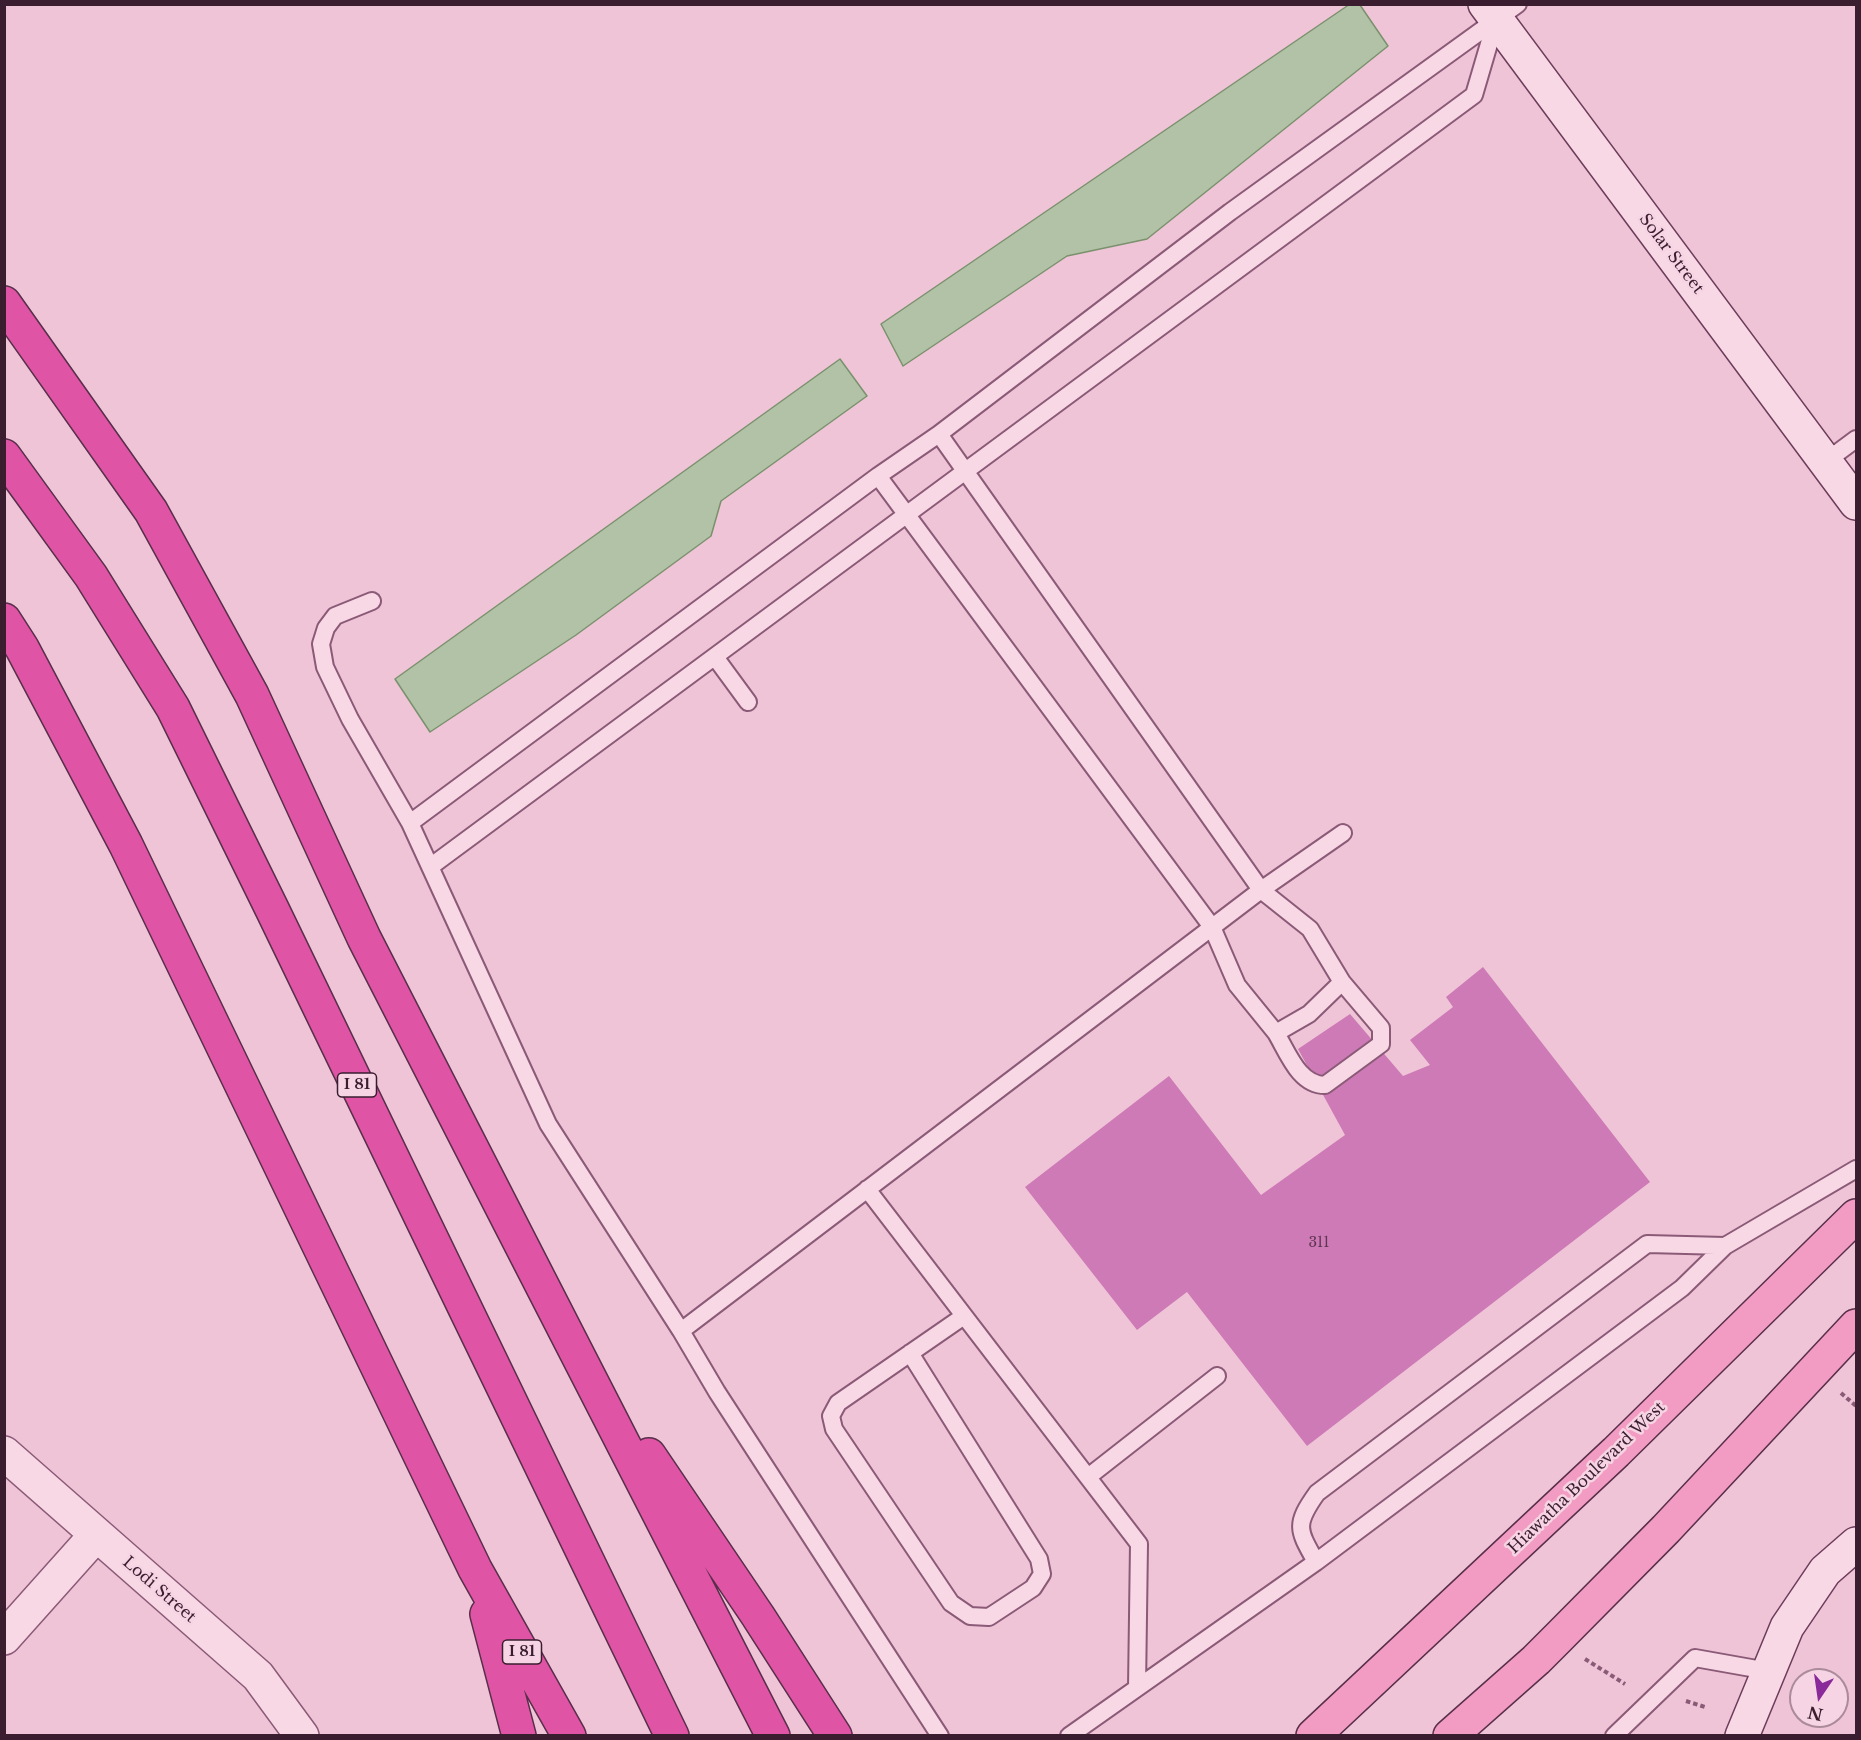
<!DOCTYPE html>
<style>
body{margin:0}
#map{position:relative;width:1861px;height:1740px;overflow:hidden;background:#efc4d7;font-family:"Libre Baskerville",serif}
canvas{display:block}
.frame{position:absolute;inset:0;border:6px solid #3a1e30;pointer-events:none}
.north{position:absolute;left:1789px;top:1668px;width:60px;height:60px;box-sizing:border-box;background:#f6d4e3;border:2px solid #ab8b9b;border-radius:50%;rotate:193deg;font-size:16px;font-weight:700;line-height:24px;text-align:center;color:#3a1e30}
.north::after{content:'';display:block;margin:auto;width:21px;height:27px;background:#8a299a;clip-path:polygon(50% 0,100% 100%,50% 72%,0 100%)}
</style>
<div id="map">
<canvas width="1861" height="1740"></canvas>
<div class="frame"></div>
<div class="north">N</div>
</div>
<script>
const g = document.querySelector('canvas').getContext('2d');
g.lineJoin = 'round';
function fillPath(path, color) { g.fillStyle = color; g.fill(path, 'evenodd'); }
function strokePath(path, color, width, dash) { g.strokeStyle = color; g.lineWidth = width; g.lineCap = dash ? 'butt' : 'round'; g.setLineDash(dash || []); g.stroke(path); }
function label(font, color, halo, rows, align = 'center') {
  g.font = font + ' "Libre Baskerville",serif'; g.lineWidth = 5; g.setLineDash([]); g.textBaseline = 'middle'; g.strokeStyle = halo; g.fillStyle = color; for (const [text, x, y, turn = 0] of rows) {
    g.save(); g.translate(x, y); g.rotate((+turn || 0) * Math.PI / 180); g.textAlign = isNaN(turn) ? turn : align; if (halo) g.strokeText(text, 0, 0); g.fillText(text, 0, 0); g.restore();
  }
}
const water = new Path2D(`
 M1350,4L1360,5L1388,46L1147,239L1067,256L903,366L881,324Z
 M840,359L867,396L721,501L711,536L576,635L430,732L395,679Z`);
fillPath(water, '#b2c2a6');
strokePath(water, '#7a916d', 1.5);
fillPath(new Path2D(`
 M1483,967L1650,1182L1307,1446L1187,1292L1137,1330L1025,1187L1169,1076L1261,1195L1345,1135L1298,1049L1350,1014L1403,1076L1430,1065L1410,1040L1453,1007L1446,997Z`), '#cd7ab6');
const lane = new Path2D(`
 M1825,462L1856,439
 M878,476L1212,927L1237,985L1276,1033L1309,1014L1342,982L1310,929L1261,890L939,434
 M372,601L335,616L326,628L321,644L325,667L350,719L410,823L548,1124L681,1331L717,1392L940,1736
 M715,657L748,702
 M410,823L878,476L939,434L1230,212L1518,4
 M430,867L1474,95L1496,20
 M1276,1033C1288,1053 1299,1085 1325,1085L1381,1044V1028L1342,982
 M867,1189L1139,1544L1137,1688
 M681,1331L1261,890L1343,833
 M910,1353L1039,1559L1042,1574L1033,1588L989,1617L970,1616L951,1603L834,1429L831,1416L838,1403L964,1316
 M1088,1477L1217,1376
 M1316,1562L1682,1288L1725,1246
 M1069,1736L1316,1562C1298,1530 1294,1525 1317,1493L1647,1244L1725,1246L1856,1169
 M1614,1736L1695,1658L1768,1671`);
const street = new Path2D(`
 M4,1453L258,1676L302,1736
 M4,1638L96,1535`);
const secondary = new Path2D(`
 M1485,4L1856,503
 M1742,1736L1787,1627L1825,1571L1856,1544`);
const primary = new Path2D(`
 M1313,1736L1616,1452L1856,1216
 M1450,1736L1536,1660L1559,1637L1666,1529L1856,1326`);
const highway = new Path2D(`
 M4,303L151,511L252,695L364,938L773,1736
 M4,456L91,576L173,708L272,909L672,1736
 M4,620L22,648L126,845L475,1569L569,1736
 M649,1455L758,1616L835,1736
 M487,1614L519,1736`);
strokePath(lane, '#8a5a77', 20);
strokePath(street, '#8a5a77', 36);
strokePath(secondary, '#6c3d5b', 36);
strokePath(primary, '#582e4a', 36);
strokePath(highway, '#582e4a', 36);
strokePath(new Path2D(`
 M1841,1393L1856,1406
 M1585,1659L1625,1684
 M1686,1701L1705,1707`), '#8a5a77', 4, [4.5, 3]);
strokePath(lane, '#f9d8e6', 16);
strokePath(street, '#f9d8e6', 33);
strokePath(secondary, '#f9d8e6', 33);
strokePath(primary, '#f29cc3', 33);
strokePath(highway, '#df54a4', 33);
label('14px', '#5f3552', null, [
 ["311",1319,1243]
]);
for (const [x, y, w] of [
 [357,1085,39],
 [522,1652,39]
]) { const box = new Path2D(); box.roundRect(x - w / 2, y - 12, w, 24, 4.5); g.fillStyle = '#f6d4e3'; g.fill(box); strokePath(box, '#3a1e30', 1.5); }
label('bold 15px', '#3a1e30', null, [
 ["I 81",357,1085],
 ["I 81",522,1652]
]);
label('16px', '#3a1e30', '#f6d4e3', [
 ["Solar Street",1671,254,53],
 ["Hiawatha Boulevard West",1587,1478,-44],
 ["Lodi Street",159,1590,41]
]);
</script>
